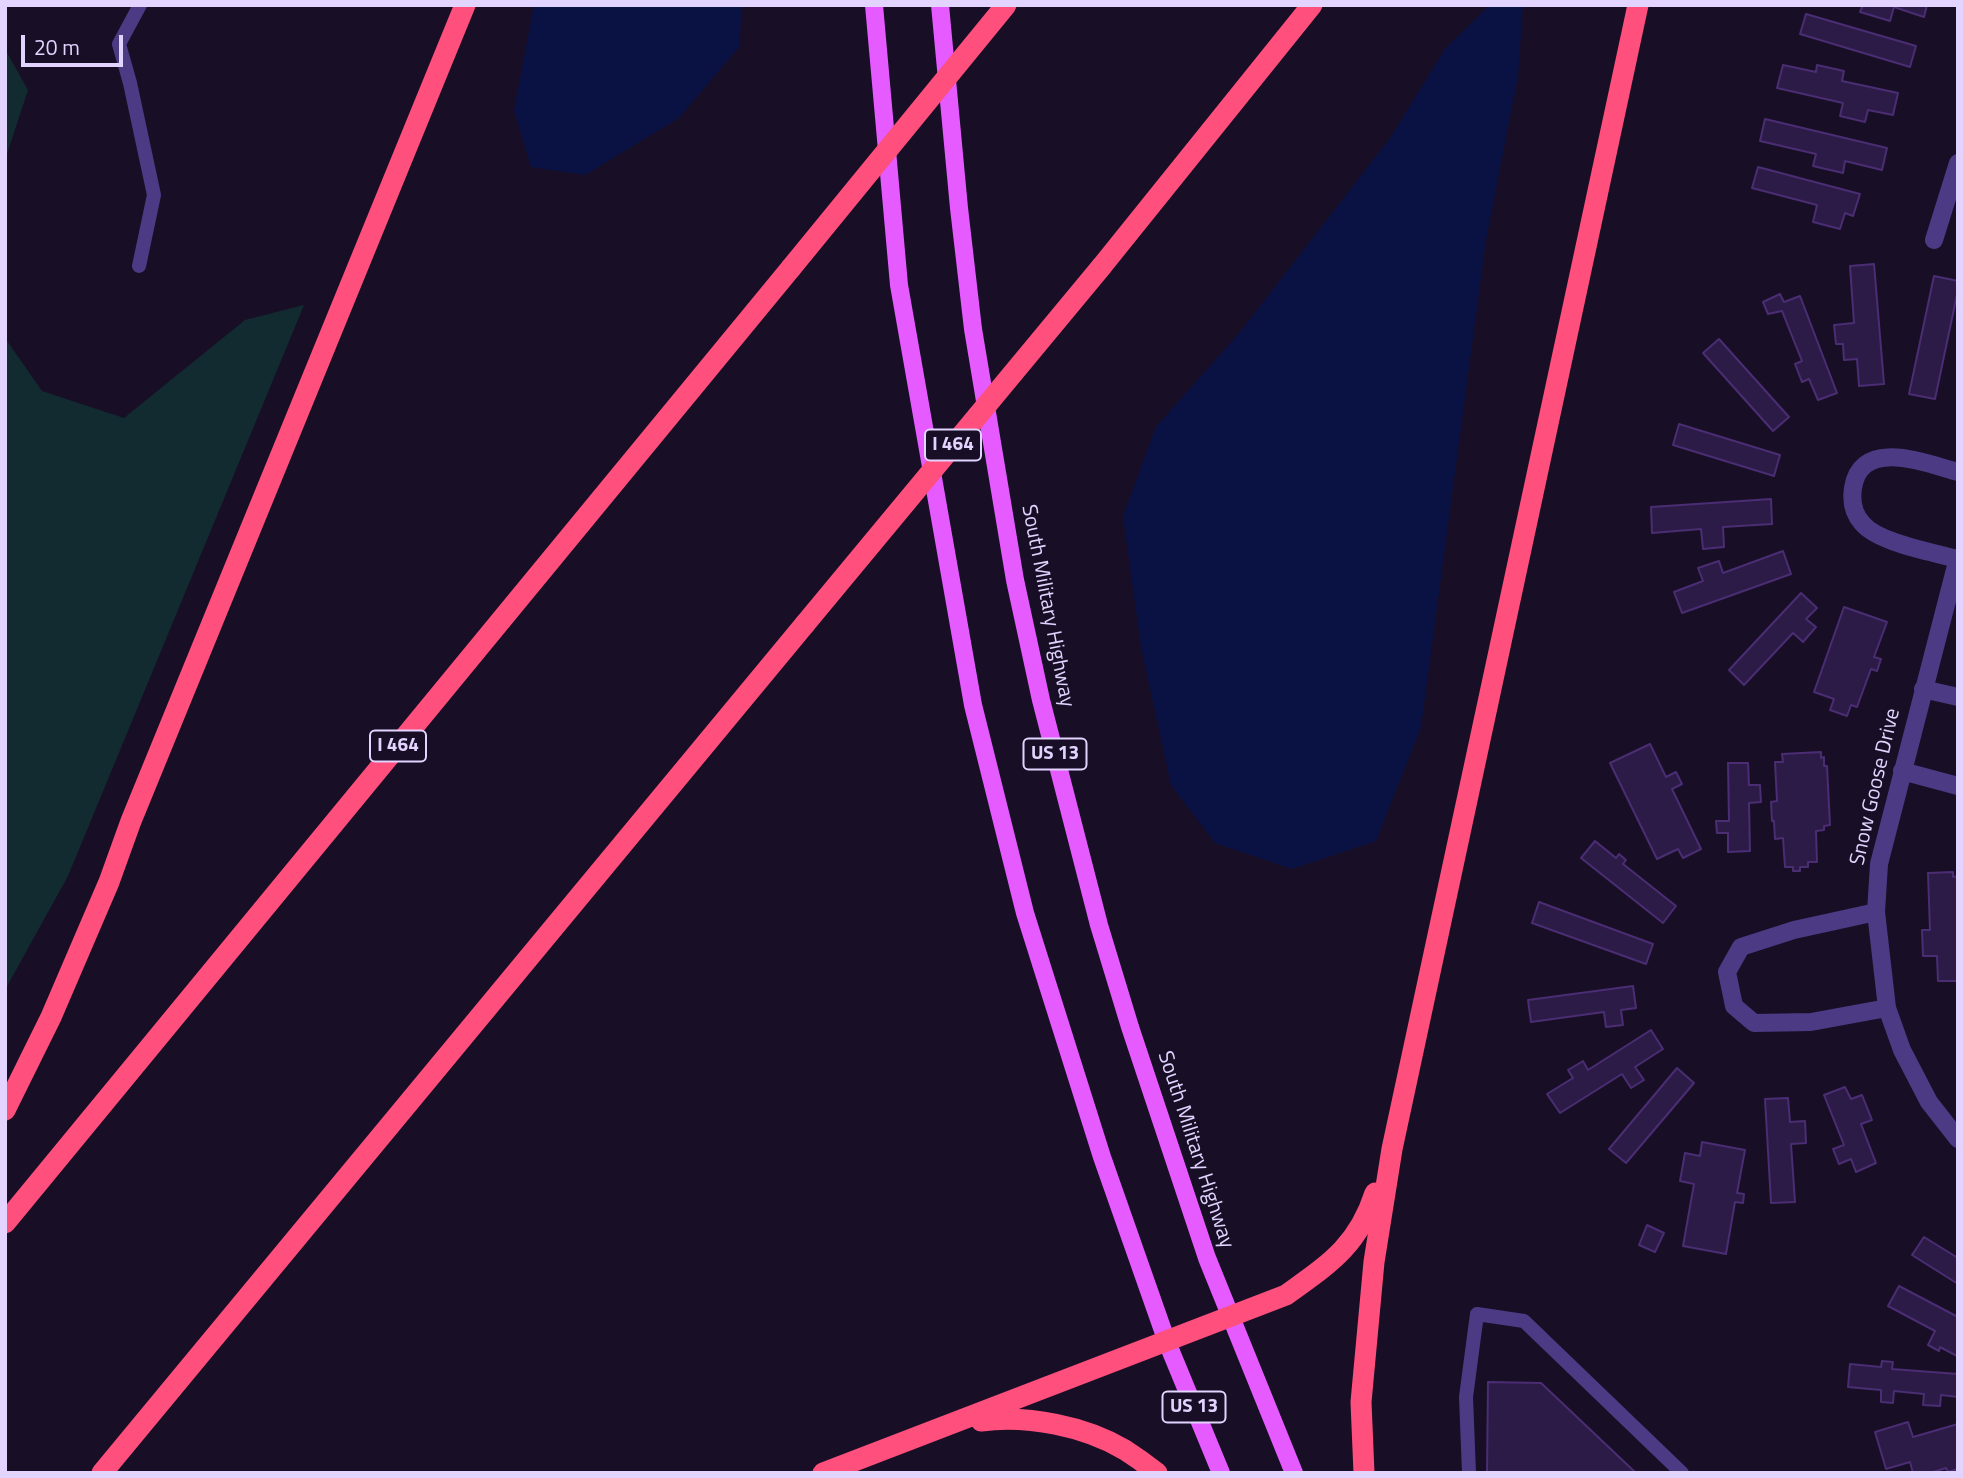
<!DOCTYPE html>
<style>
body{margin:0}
#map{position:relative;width:1963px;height:1478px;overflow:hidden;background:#180f26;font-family:"Titillium Web",sans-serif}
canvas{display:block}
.frame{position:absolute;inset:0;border:7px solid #e2d4ff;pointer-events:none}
.scale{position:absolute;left:21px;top:35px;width:102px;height:32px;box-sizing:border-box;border:4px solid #e2d4ff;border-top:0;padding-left:9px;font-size:21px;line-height:24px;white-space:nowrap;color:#e2d4ff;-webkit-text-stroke:5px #180f26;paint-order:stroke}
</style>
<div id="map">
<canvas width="1963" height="1478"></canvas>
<div class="frame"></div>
<div class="scale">20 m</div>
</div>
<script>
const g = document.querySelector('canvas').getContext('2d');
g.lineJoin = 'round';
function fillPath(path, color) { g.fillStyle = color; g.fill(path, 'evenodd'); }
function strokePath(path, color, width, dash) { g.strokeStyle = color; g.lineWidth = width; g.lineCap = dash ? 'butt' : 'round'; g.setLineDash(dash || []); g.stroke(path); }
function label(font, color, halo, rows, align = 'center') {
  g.font = font + ' "Titillium Web",sans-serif'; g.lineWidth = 5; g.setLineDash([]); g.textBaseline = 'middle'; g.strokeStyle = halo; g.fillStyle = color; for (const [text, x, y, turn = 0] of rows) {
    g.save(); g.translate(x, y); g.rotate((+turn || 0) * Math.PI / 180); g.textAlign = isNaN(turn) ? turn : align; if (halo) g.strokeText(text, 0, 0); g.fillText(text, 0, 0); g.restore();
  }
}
fillPath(new Path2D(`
 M5,49L28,90L5,160Z
 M304,305L68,876L5,990V338L42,391L124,418L245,320Z`), '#122b30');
fillPath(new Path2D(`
 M534,5H742L739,47L679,118L585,175L531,167L514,110Z
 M1490,5H1523L1518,76L1486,240L1421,727L1376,841L1292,869L1215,843L1171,785L1141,647L1123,516L1156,427L1240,332L1390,138L1445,49Z`), '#0a1244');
const building = new Path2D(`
 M1863,5H1927L1924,17L1894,7L1890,21L1860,12Z
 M1806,14L1916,46L1910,67L1800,34Z
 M1783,65L1816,72L1817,65L1844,71L1842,81L1898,93L1893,115L1868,110L1865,122L1840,116L1843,103L1777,88Z
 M1765,119L1887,148L1882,170L1845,161L1843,173L1813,166L1816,154L1760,141Z
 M1758,167L1860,194L1853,216L1845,213L1840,229L1813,222L1817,205L1752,188Z
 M1874,264L1884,384L1859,386L1857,359L1844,360L1843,344H1836L1834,325L1854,323L1850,266Z
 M1934,276L1958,281V290L1935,399L1909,394Z
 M1780,294L1784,302L1800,296L1837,393L1818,400L1809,379L1802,382L1795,364L1802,361L1782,311L1768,314L1763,302Z
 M1719,339L1789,417L1773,431L1703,353Z
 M1679,424L1780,455L1774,476L1673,445Z
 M1771,499L1772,524L1723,527L1724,547L1703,549L1701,529L1652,533L1651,507Z
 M1783,551L1791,574L1682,613L1674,592L1703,581L1698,568L1719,561L1723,573Z
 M1801,593L1817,608L1806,619L1816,627L1803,642L1793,633L1744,685L1729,670Z
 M1844,607L1887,622L1874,657L1881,659L1877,671L1871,669L1857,707L1851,705L1847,716L1830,710L1834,699L1814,692Z
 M1650,744L1666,777L1676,772L1682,784L1672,789L1701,849L1683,858L1678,849L1657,859L1610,763Z
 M1821,752V758L1824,757V766H1827L1830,825L1824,826V830L1816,831L1817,862H1808V867H1800V871H1793V867H1785L1783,838L1775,839L1774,821H1772L1771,802L1777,801L1775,762H1783L1782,754Z
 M1728,763H1748L1749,785H1760L1761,802L1749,803L1750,851L1728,852V833H1717L1716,821H1729Z
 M1595,841L1616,858L1619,854L1626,860L1623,864L1676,906L1663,923L1581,858Z
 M1953,872V877L1958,876V981H1938L1937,956H1923L1922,930H1930L1928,873Z
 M1539,902L1653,944L1646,964L1532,923Z
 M1633,986L1636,1008L1621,1010L1623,1025L1606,1027L1604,1012L1531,1022L1528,1000Z
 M1651,1030L1663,1049L1635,1067L1644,1080L1631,1088L1622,1074L1560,1113L1547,1094L1573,1078L1568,1070L1583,1061L1588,1070Z
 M1677,1068L1694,1083L1626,1163L1609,1149Z
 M1845,1087L1851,1099L1862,1095L1872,1120L1861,1124L1876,1163L1856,1172L1851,1159L1839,1164L1833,1149L1844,1145L1824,1095Z
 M1788,1098L1790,1122L1805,1121L1806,1143L1791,1144L1795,1202L1771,1203L1765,1099Z
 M1702,1142L1745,1150L1737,1193L1744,1194L1743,1203L1735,1202L1726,1254L1683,1246L1694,1184L1680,1181L1685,1153L1700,1156Z
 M1647,1225L1664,1233L1655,1252L1639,1245Z
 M1924,1237L1958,1258V1284L1912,1255Z
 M1899,1286L1958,1317L1957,1356L1940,1347L1939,1351L1928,1345L1935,1331L1888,1306Z
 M1882,1361L1893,1362L1892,1369L1958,1374V1397L1941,1395L1940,1406L1923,1405L1924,1394L1894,1391L1893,1403L1881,1402V1390L1848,1387L1850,1364L1881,1367Z
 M1488,1382L1541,1383L1636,1473H1487Z
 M1908,1422L1913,1437L1958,1424V1469L1948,1472L1946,1468L1930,1473H1913L1910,1462L1886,1469L1875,1432Z`);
fillPath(building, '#2d1b47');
strokePath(building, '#4a2d73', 2);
strokePath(new Path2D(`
 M139,266L154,195L130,83L119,44L140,5
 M1469,1473L1466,1397L1477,1314L1524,1321L1682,1473`), '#4d3a85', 14);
strokePath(new Path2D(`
 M1934,240L1958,163
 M1958,558L1879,864L1876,912L1887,1008L1902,1050L1929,1102L1958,1139
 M1957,559C1933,552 1878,543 1862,523C1853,513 1851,501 1853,488C1861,437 1924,463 1958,472
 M1923,689L1958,697
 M1902,771L1958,786
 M1876,912L1794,930L1741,947L1727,972L1734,1006L1754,1023L1811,1022L1887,1008`), '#4d3a85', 18);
strokePath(new Path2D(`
 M874,5L899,285L973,705L1025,913L1102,1157L1167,1342L1221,1473
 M940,5L959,208L973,329L1015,580L1041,700L1099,925L1130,1027L1207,1258L1294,1473`), '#e55bff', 18);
strokePath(new Path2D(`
 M1102,266L1312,5
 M5,1110L51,1017L109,882L131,821L465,5
 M5,1223L791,268
 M981,1421C1028,1415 1085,1426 1125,1450C1136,1457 1147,1465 1157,1473
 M102,1473L805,624
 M823,1473L1286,1295C1329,1264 1358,1246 1375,1193
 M1364,1473L1361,1402L1374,1262L1392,1149L1638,5`), '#ff4f7d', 21);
strokePath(new Path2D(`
 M791,268L1006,5
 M805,624L1102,266`), '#ff4f7d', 21);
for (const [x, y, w] of [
 [953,445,56],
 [398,746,56],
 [1055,754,63],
 [1194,1407,63]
]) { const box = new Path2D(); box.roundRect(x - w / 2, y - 15.5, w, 31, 5); g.fillStyle = '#180f26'; g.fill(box); strokePath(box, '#e2d4ff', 2); }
label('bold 19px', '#e2d4ff', null, [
 ["I 464",953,445],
 ["I 464",398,746],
 ["US 13",1055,754],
 ["US 13",1194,1407]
]);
label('21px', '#e2d4ff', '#180f26', [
 ["South Military Highway",1047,606,79],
 ["Snow Goose Drive",1876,787,-77],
 ["South Military Highway",1195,1150,72]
]);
</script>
